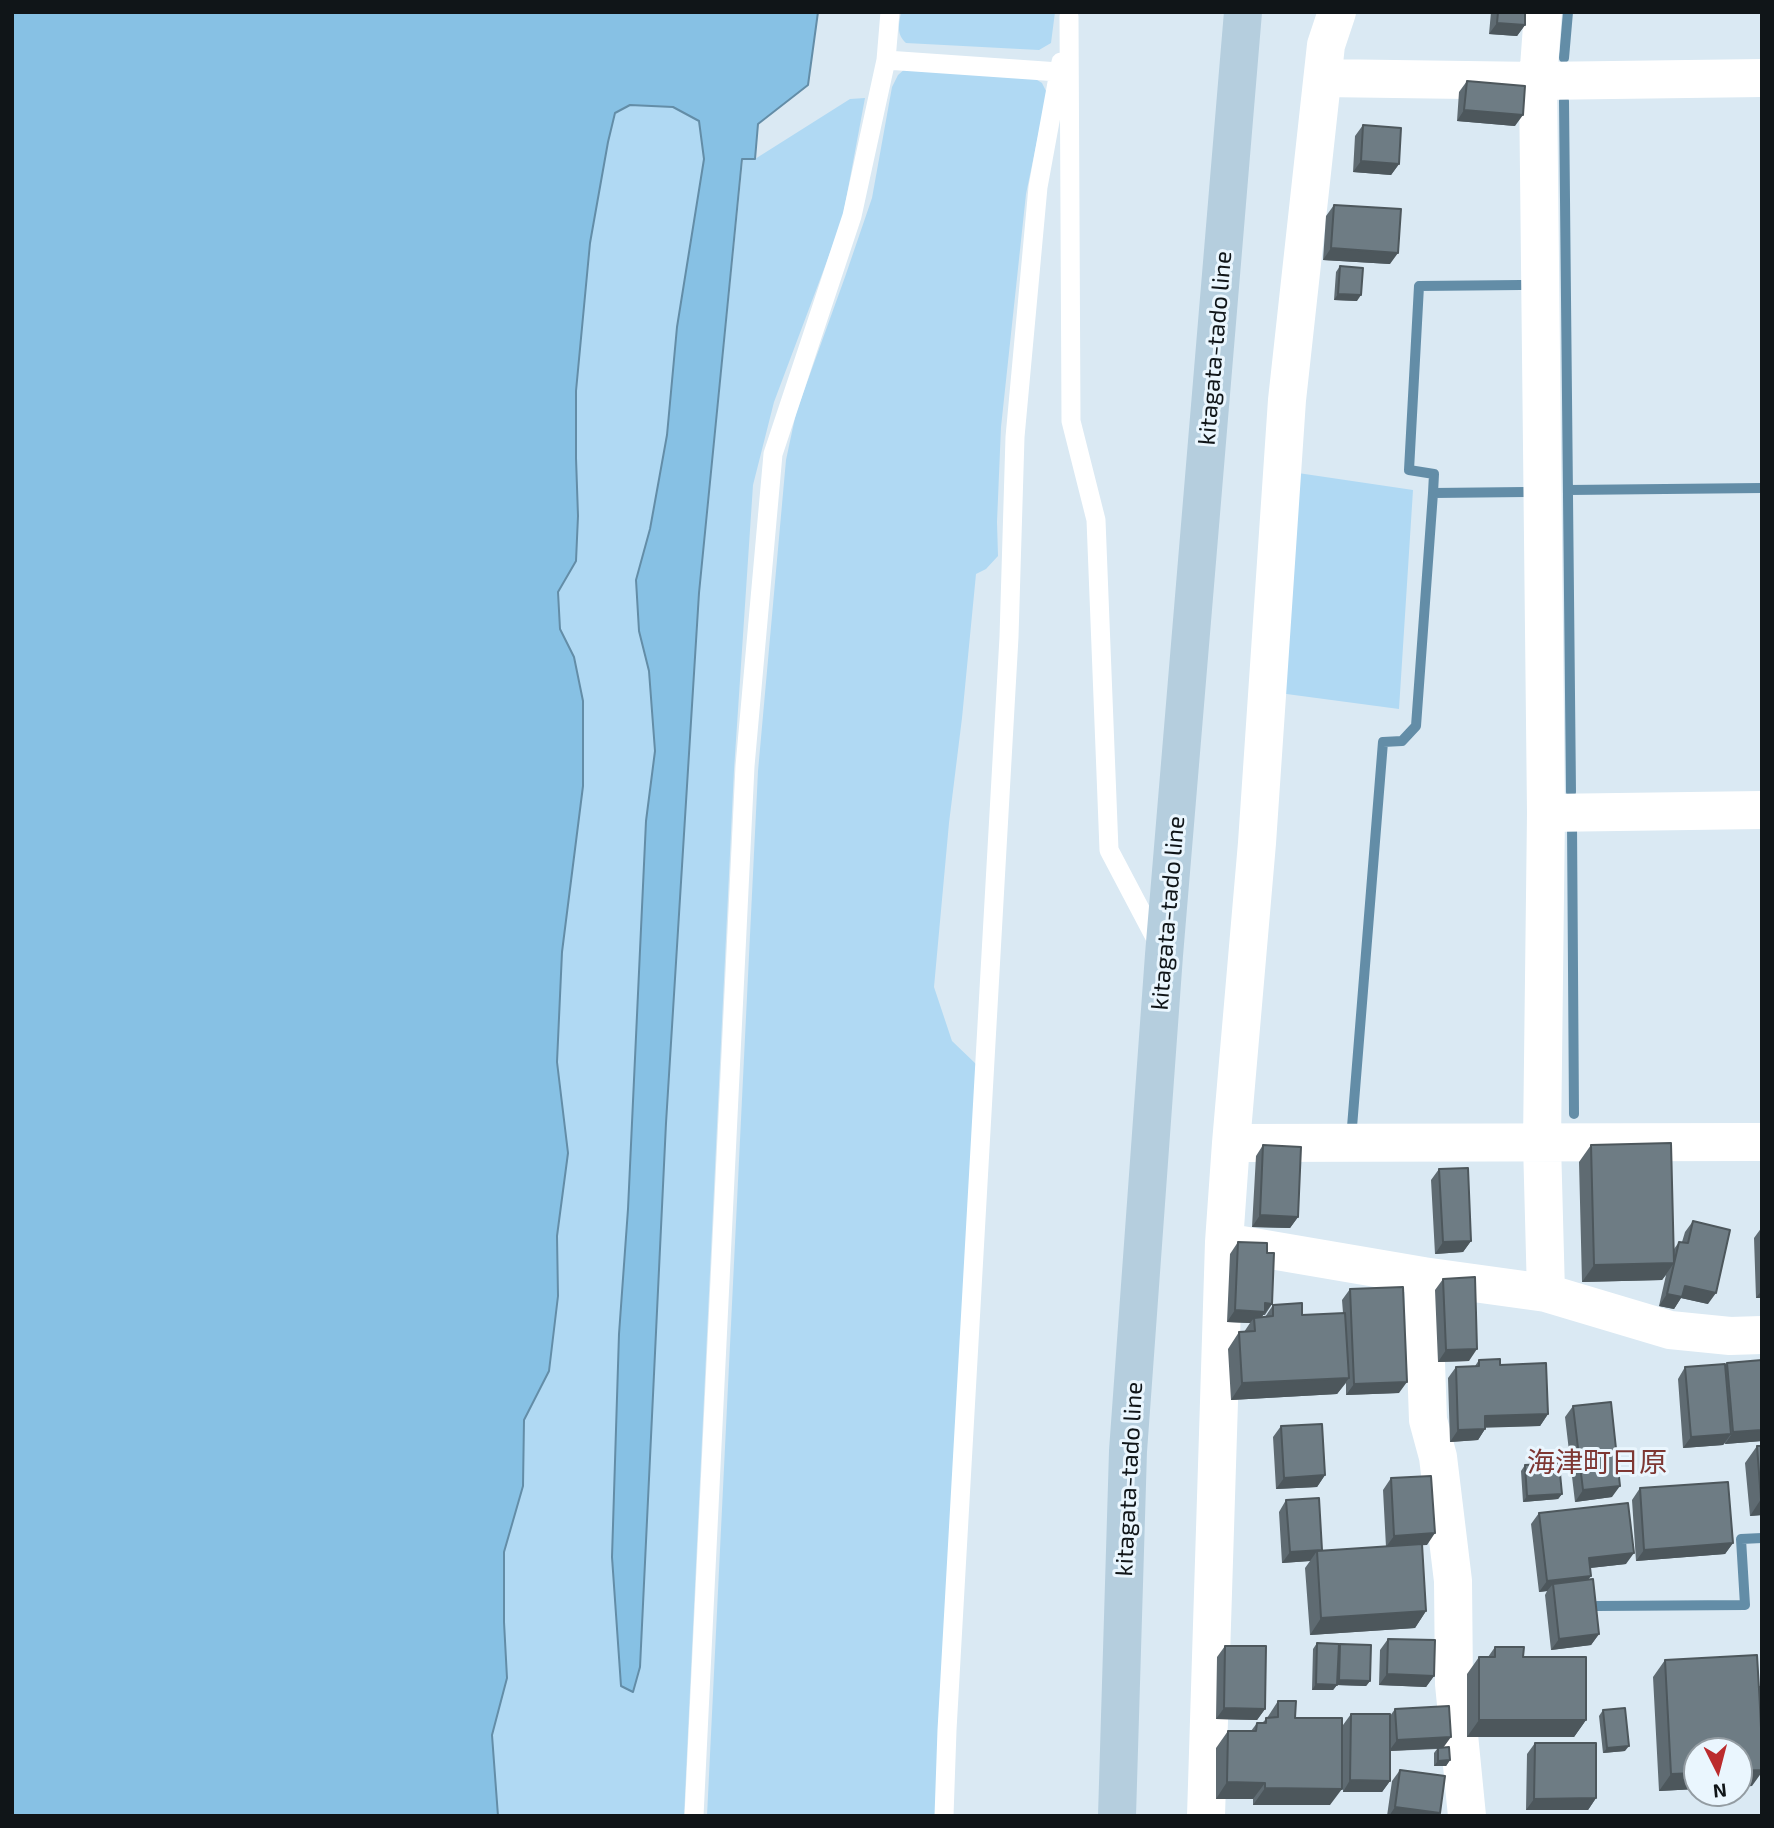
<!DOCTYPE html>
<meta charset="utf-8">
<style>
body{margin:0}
#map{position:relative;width:1774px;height:1828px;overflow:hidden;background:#dae9f3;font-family:"Exo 2",sans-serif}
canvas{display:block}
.frame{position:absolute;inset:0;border:14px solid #101518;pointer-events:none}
.north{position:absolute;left:1683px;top:1737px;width:70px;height:70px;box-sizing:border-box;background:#eaf6fe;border:2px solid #939ca2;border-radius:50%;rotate:174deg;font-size:19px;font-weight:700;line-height:28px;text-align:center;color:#101518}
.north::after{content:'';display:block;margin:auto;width:24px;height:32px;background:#bb2b2d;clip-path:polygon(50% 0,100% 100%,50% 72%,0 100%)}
</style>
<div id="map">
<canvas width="1774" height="1828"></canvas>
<div class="frame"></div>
<div class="north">N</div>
</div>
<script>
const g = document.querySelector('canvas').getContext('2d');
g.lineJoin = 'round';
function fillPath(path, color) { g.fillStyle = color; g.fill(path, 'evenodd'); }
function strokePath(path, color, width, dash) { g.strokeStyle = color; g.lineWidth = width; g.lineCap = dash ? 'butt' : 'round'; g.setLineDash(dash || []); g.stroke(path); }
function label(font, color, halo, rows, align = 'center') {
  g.font = font + ' "Exo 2","Noto Sans JP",sans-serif'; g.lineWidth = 6; g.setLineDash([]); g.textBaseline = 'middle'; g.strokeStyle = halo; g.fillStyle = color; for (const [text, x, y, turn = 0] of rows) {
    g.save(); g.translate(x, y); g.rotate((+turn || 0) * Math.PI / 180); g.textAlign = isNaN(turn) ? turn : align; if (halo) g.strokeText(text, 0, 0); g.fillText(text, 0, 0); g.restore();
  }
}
fillPath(new Path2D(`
 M901,12H1055L1051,43L1039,50L906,43C896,34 899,24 901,12Z
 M906,68L1034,78L1042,83L1047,93L1026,194L1001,427L997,522L998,556L986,569L976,574L962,718L949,823L934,987L952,1041L976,1064L935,1816H707L758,771L786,460L796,413L845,277L872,198L892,87L898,75Z
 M865,98L842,221L774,402L753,485L734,770L684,1816H498L492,1735L507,1678L504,1622V1552L523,1486L524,1420L549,1371L558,1296L557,1236L568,1153L557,1062L562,952L583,786L574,657L560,629L558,592L576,560L578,516L576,458V391L590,243L608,142L615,113L630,105L673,107L699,121L704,159L677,327L667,435L650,529L636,580L639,631L649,671L655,751L646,821L628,1209L619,1334L621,1685L666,1123L699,593L743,159H755L850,99Z
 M1298,473L1413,490L1399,709L1279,693Z`), '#b0d9f3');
const water = new Path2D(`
 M12,12H818L808,85L758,124L755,159H742L699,593L666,1123L640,1667L633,1692L621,1686L612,1557L619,1334L628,1209L646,821L655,751L649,671L639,631L636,580L650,529L667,435L677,327L704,159L699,121L673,107L630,105L615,113L608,142L590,243L576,391V458L578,516L576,561L558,592L560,629L574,657L583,701V786L562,952L557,1062L568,1153L557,1236L558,1296L549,1371L524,1420L523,1486L504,1552V1622L507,1678L492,1735L498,1816H12Z`);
fillPath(water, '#87c1e4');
strokePath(water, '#638da7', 2);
strokePath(new Path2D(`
 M1564,58L1568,12
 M1564,101L1571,792
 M1568,490L1762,488
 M1433,493L1434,474L1409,470L1419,286L1521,285
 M1574,1114L1572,824H1577
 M1352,1127L1383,742L1402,741L1416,726L1433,493L1526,492
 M1597,1606L1745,1605L1741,1539L1762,1538`), '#638da7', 10);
strokePath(new Path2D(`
 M890,12L886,60L1059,72L1061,62
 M1069,16L1071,421L1096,520L1109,850L1159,945
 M694,1816L745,766L773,454L852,216L886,60
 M944,1816L947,1730L1009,637L1015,437L1038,187L1059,72`), '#fff', 19);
strokePath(new Path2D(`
 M1543,12L1538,81L1546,813L1542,1143L1546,1293
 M1323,78L1538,81L1762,78
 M1546,813L1762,810
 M1231,1143L1762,1142
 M1224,1242L1423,1276L1546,1293L1670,1330L1730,1336L1762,1335
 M1423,1276L1428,1420L1438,1457L1453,1581L1454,1684L1467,1816
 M1206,1816L1224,1242L1231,1143L1257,843L1287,400L1326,45L1337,12`), '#fff', 38);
strokePath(new Path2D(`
 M1117,1816L1128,1451L1164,955L1243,12`), '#b5cede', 38);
fillPath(new Path2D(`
 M1491,12H1525V25L1517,36L1489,34Z
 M1467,81L1515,126L1457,121L1459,92Z
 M1363,125L1399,164L1391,175L1353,172L1355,136Z
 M1334,205L1390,264L1323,260L1326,216Z
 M1340,266L1357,301L1334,300L1336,272Z
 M1263,1145L1298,1217L1290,1228L1252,1227L1256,1156Z
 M1591,1145L1674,1249L1679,1242H1682L1685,1232L1693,1221L1708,1304L1681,1298L1674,1309L1659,1306L1666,1275L1662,1280L1582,1282L1579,1162Z
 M1439,1169L1471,1241L1463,1252L1435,1254L1431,1180Z
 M1762,1227V1298H1756L1754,1238Z
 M1238,1242L1267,1253L1272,1304L1265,1315H1263L1261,1317H1265L1273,1305L1302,1315L1343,1313L1342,1300L1350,1289L1399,1393L1346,1395V1383L1337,1394L1231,1400L1228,1349L1239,1332H1244L1250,1323L1227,1322L1230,1254Z
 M1443,1279L1469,1361L1438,1362L1435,1290Z
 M1479,1360L1500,1365L1548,1414L1540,1426L1485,1427V1429L1478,1440L1450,1442L1448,1378L1456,1367L1475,1366Z
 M1762,1360V1441L1725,1444V1443L1723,1445L1683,1448L1678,1379L1685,1367L1725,1365L1727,1363Z
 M1573,1406L1612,1497L1575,1502L1565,1417Z
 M1281,1426L1325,1475L1317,1487L1276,1489L1273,1437Z
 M1757,1446H1762V1515L1750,1516L1745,1463Z
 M1525,1465L1562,1494L1558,1499L1523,1502L1521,1471Z
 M1391,1478L1427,1545H1422L1426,1611L1415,1628L1310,1635L1305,1568L1310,1561L1282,1563L1279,1512L1286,1500L1322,1551L1386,1547L1383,1490Z
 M1640,1488L1733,1543L1725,1554L1636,1561L1632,1500Z
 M1539,1513L1626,1564L1590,1568L1588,1580L1599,1634L1591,1645L1551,1650L1545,1595L1547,1591L1539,1592L1531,1524Z
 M1388,1639L1434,1676L1426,1687L1379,1685L1380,1650Z
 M1317,1643L1339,1647L1340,1644L1370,1681L1366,1686L1337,1685L1333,1690H1312L1313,1649Z
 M1225,1646L1265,1709L1257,1720L1216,1719L1217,1657Z
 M1495,1647L1523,1657L1586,1720L1574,1737H1467V1674L1479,1657H1488Z
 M1665,1660L1752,1786L1659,1791L1653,1677Z
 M1278,1701L1295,1718L1330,1805H1253V1799H1216V1748L1228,1731H1251L1257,1723H1262L1267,1718Z
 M1395,1709L1443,1747L1450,1760L1446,1766H1434V1753L1437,1749L1390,1751V1781L1382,1792H1343V1725L1351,1714L1390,1716Z
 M1603,1710L1625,1751L1603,1753L1599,1716Z
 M1535,1743L1596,1798L1588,1810H1526L1527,1754Z
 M1400,1770L1437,1816H1387L1392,1781Z`), '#5f6b72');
fillPath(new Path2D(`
 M1497,23L1525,25L1517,36L1489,34Z
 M1464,110L1523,115L1515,126L1457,121Z
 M1361,161L1399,164L1391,175L1353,172Z
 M1331,248L1398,253L1390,264L1323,260Z
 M1338,294L1361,295L1357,301L1334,300Z
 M1260,1215L1298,1217L1290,1228L1252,1227Z
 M1471,1241L1463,1252L1435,1254L1443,1242Z
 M1674,1263L1662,1280L1582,1282L1594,1265Z
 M1685,1286L1716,1293L1708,1304L1681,1298L1674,1309L1659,1306L1667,1294Z
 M1762,1290V1298H1756Z
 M1265,1303L1272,1304L1257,1323L1254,1318L1250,1323L1227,1322L1235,1310Z
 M1477,1349L1469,1361L1438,1362L1446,1350Z
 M1349,1378L1337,1394L1231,1400L1242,1383Z
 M1407,1382L1399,1393L1346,1395L1354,1384Z
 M1548,1414L1540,1426L1477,1428L1485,1416Z
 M1485,1429L1478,1440L1450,1442L1458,1430Z
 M1762,1430V1441L1725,1444L1733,1432Z
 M1731,1434L1723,1445L1683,1448L1691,1437Z
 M1325,1475L1317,1487L1276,1489L1284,1478Z
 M1620,1486L1612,1497L1575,1502L1583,1490Z
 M1562,1494L1558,1499L1523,1502L1527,1496Z
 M1762,1499V1515L1750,1516L1761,1499Z
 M1435,1533L1427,1545L1386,1547L1394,1536Z
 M1733,1543L1725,1554L1636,1561L1644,1550Z
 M1322,1550L1317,1557V1551L1310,1561L1282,1563L1290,1552Z
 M1634,1553L1626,1564L1581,1569L1589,1558Z
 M1591,1576L1583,1587L1553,1584L1547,1591L1539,1592L1547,1581Z
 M1426,1611L1415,1628L1310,1635L1321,1618Z
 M1599,1634L1591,1645L1551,1650L1559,1639Z
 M1387,1674L1434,1676L1426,1687L1379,1685Z
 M1339,1680L1370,1681L1366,1686L1337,1685L1333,1690H1312L1316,1684L1336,1685Z
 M1224,1708L1265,1709L1257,1720L1216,1719Z
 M1479,1720H1586L1574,1737H1467Z
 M1451,1737L1443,1748L1389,1751L1397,1740Z
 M1629,1746L1625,1751L1603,1753L1607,1748Z
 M1450,1760L1446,1766H1434L1438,1761Z
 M1762,1770V1772L1752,1786L1739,1787V1771Z
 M1697,1773V1789L1659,1791L1671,1774Z
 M1350,1780L1390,1781L1382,1792H1343Z
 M1227,1782L1265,1783L1253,1799H1216Z
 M1265,1788L1342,1789L1330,1805H1253Z
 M1596,1798L1588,1810H1526L1534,1799Z
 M1395,1807L1440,1813L1437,1816H1389Z`), '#4d575c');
const building = new Path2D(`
 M1498,12H1525V25L1497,23Z
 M1467,81L1525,86L1523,115L1464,110Z
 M1363,125L1401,128L1399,164L1361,161Z
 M1334,205L1401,209L1398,253L1331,248Z
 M1340,266L1363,268L1361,295L1338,294Z
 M1671,1143L1674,1263L1594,1265L1591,1145Z
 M1263,1145L1301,1147L1298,1217L1260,1215Z
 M1468,1168L1471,1241L1443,1242L1439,1169Z
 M1693,1221L1730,1230L1716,1293L1685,1286L1682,1297L1667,1294L1679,1242L1688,1243Z
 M1238,1242L1267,1243V1253H1274L1272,1304L1265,1303V1312L1235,1310Z
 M1475,1277L1477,1349L1446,1350L1443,1279Z
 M1403,1287L1407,1382L1354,1384L1350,1289Z
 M1302,1303V1315L1345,1313L1349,1378L1242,1383L1239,1332L1255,1331L1254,1318L1273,1316V1305Z
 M1500,1359V1365L1546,1363L1548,1414L1485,1416V1429L1458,1430L1456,1367L1479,1366V1360Z
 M1762,1360V1430L1733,1432L1727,1363Z
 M1725,1364L1731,1434L1691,1437L1685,1367Z
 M1611,1402L1620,1486L1583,1490L1573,1406Z
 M1322,1424L1325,1475L1284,1478L1281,1426Z
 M1757,1446H1762V1499H1761Z
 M1559,1463L1562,1494L1527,1496L1525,1465Z
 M1431,1476L1435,1533L1394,1536L1391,1478Z
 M1728,1482L1733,1543L1644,1550L1640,1488Z
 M1319,1498L1322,1550L1290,1552L1286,1500Z
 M1628,1503L1634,1553L1589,1558L1591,1576L1547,1581L1539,1513Z
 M1422,1544L1426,1611L1321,1618L1317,1551Z
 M1593,1579L1599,1634L1559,1639L1553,1584Z
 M1388,1639L1435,1640L1434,1676L1387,1674Z
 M1317,1643L1339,1644L1337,1685L1316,1684Z
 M1340,1644L1371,1645L1370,1681L1339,1680Z
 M1225,1646H1266L1265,1709L1224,1708Z
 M1495,1647H1524L1523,1657H1586V1720H1479V1657H1495Z
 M1757,1655L1762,1740V1770L1739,1771V1751H1697V1773L1671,1774L1665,1660Z
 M1759,1687H1762V1728H1761Z
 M1278,1701H1296L1295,1718H1342V1789L1265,1788V1783L1227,1782L1228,1731H1256L1257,1723H1266V1718L1278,1717Z
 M1449,1706L1451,1737L1397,1740L1395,1709Z
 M1625,1708L1629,1746L1607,1748L1603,1710Z
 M1351,1714H1390V1781L1350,1780Z
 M1535,1743H1596V1798L1534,1799Z
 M1449,1747L1450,1760L1438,1761V1748Z
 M1400,1770L1445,1776L1440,1813L1395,1807Z`);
fillPath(building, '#6e7c84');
strokePath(building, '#4d575c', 2);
label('24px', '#101518', '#eaf6fe', [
 ["kitagata-tado line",1215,348,-85],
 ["kitagata-tado line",1168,913,-85],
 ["kitagata-tado line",1129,1479,-87]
]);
label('28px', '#7e3733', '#eaf6fe', [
 ["海津町日原",1597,1463]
]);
</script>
